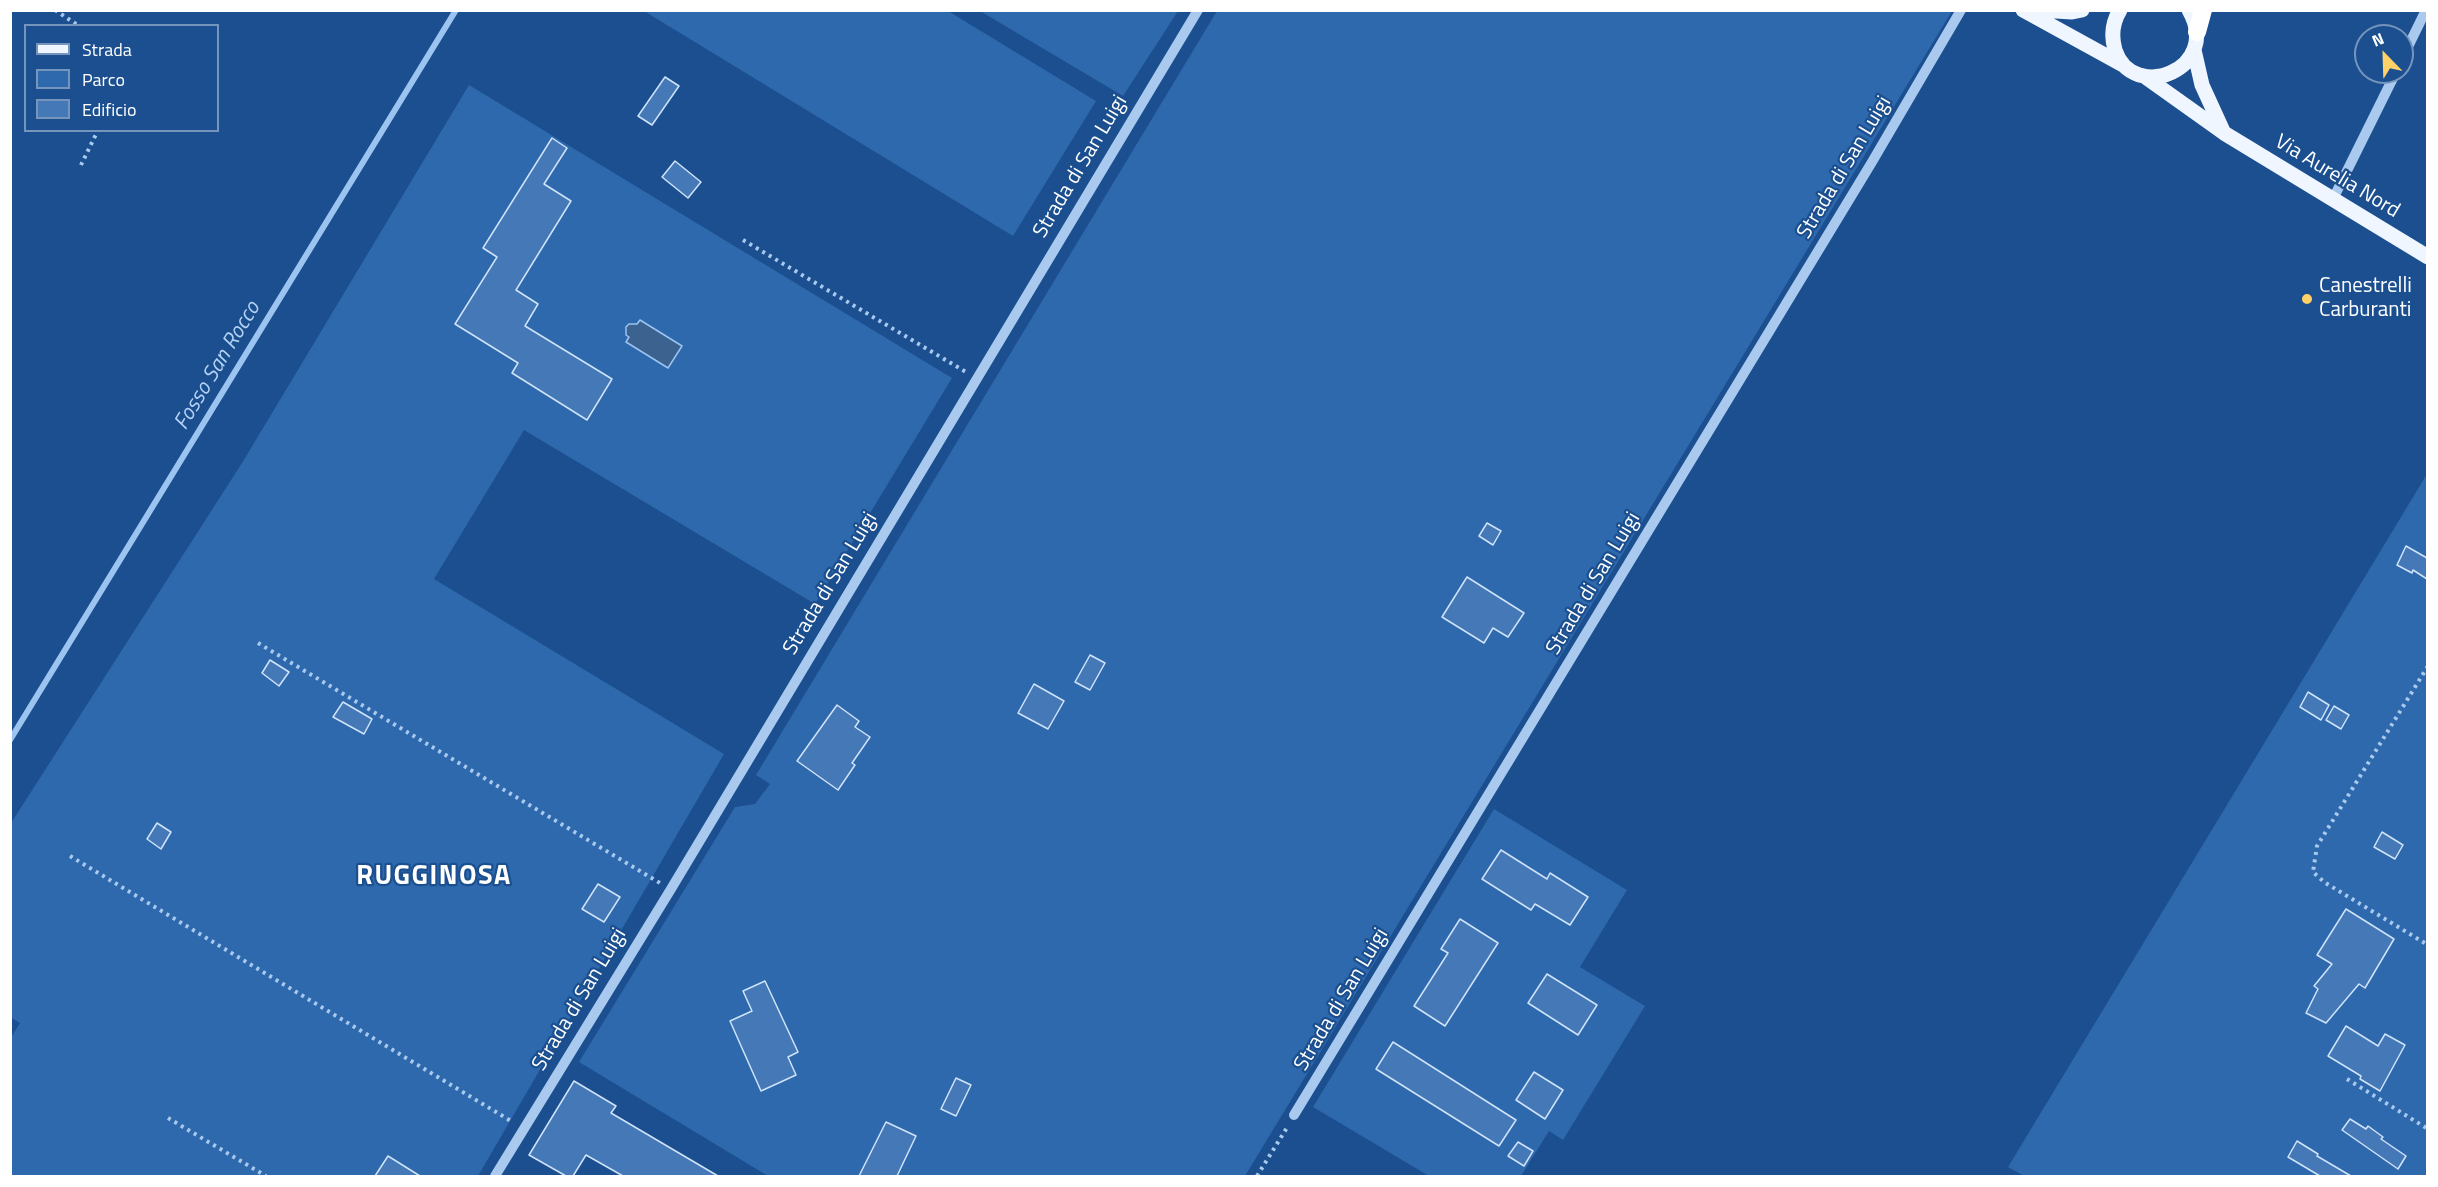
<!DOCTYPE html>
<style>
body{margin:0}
#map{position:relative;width:2438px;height:1187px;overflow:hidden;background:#1b4f8f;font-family:"Titillium Web",sans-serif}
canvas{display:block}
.frame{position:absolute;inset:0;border:12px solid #fff;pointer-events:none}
.legend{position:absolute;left:24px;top:24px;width:195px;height:108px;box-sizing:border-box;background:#1b4f8f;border:2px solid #7695bc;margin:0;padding:8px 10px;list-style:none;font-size:18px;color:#fff}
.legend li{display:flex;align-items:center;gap:12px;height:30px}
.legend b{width:30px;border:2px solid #7695bc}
.north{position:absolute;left:2354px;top:24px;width:60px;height:60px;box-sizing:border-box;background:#1b4f8f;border:2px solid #7695bc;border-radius:50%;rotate:337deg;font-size:16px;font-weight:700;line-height:24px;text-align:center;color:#fff}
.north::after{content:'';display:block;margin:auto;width:21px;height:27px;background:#ffd166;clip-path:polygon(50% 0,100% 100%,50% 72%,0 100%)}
</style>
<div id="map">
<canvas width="2438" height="1187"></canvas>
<div class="frame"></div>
<ul class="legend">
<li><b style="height:8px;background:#f0f6ff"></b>Strada</li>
<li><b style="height:16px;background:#2e69ad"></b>Parco</li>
<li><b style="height:16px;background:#4478b7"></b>Edificio</li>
</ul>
<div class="north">N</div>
</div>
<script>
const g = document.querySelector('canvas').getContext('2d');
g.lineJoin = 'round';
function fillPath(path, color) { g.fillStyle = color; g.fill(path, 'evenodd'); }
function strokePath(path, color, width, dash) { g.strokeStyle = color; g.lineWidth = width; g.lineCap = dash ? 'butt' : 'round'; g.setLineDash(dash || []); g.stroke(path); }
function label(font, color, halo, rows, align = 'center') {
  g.font = font + ' "Titillium Web",sans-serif'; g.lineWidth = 4.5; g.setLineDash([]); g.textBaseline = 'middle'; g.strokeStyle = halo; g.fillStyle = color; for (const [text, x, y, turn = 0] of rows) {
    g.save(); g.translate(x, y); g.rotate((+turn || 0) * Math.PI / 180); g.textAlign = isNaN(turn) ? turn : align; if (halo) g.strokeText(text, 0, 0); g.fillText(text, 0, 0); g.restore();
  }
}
fillPath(new Path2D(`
 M644,11H948L1096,101L1013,236Z
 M980,11H1178L1123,96Z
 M1217,11H1952L1245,1176H768L579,1062L735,807L755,804L770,784L756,775Z
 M469,85L952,378L815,604L524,430L434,579L724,754L478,1176H11L10,1039L20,1023L10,1017L11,823L242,463Z
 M2427,474V1176H2024L2008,1167Z
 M1494,809L1627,890L1580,967L1645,1006L1563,1140L1549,1131L1521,1176H1429L1313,1107Z`), '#2e69ad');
const water = new Path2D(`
 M640,320L682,346L668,368L626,342L629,337L626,335V327L629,324H637Z`);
fillPath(water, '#3c6290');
strokePath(water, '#9cc4f0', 1.5);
strokePath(new Path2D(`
 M10,740L456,10`), '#9cc4f0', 6);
const building = new Path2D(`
 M665,77L679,86L652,125L638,116Z
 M552,138L567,148L544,184L571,201L516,290L538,304L525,326L612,379L587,420L512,373L518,363L455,324L497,257L483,248Z
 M675,161L701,182L688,198L662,177Z
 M1487,523L1501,531L1493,545L1479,536Z
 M2406,546L2427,558V579L2413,570L2412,573L2397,565Z
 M1467,577L1524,613L1508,637L1493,628L1484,643L1442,617Z
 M1090,655L1105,663L1090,690L1075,682Z
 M270,660L289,672L279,686L262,673Z
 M1034,684L1064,701L1048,729L1018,713Z
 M2308,692L2329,705L2321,720L2300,707Z
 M343,702L372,719L364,734L333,717Z
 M837,705L859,721L855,727L870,737L852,763L855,765L838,790L797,761Z
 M2334,706L2349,715L2341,729L2326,720Z
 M157,823L171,832L161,849L147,839Z
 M2382,832L2403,845L2395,859L2374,847Z
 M1501,850L1547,879L1550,873L1588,897L1570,925L1535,904L1531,910L1482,879Z
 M598,884L620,897L604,922L582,909Z
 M2346,909L2394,939L2365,988L2359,984L2326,1023L2306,1013L2318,989L2314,986L2332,964L2317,955Z
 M1460,919L1498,943L1445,1026L1414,1006L1448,953L1441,949Z
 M1547,974L1597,1005L1578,1035L1528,1003Z
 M765,981L798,1052L788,1057L796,1075L761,1091L730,1021L752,1011L743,991Z
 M2346,1026L2378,1046L2385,1034L2405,1045L2380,1091L2360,1079L2361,1076L2328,1056Z
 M1393,1042L1516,1120L1499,1146L1376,1069Z
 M1534,1072L1563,1090L1545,1119L1516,1100Z
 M956,1078L971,1085L956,1116L941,1109Z
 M574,1081L616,1106L611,1113L718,1176H623L586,1155L573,1176H566L529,1155Z
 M2350,1119L2366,1129L2368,1126L2383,1137L2381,1139L2406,1156L2398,1169L2342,1130Z
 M886,1122L916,1136L897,1176H859Z
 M2297,1141L2318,1154L2317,1156L2351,1176H2320L2288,1157Z
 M1518,1142L1533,1151L1524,1166L1508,1156Z
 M388,1156L420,1176H375Z`);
fillPath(building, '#4478b7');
strokePath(building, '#cfe3fa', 1.5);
strokePath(new Path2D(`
 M55,10L79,26
 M81,165L98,130
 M743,240L966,372
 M258,643L660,883
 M2428,666L2317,846L2313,872L2324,882L2428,945
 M70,856L511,1121
 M2347,1079L2428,1129
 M168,1118L266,1176
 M1257,1176L1288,1126`), '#a9c9ee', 4, [3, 4.5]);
strokePath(new Path2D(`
 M2402,59L2426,10
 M2333,199L2396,72
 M1294,1115L1872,162L1961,10
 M495,1176L671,889L1198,10`), '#a9c9ee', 10);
strokePath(new Path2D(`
 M2023,10L2123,65
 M2040,10L2072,12L2082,10
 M2120,10C2112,23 2111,36 2115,50C2133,104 2223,69 2189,10
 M2194,50L2202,85L2223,131
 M2144,76L2224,133L2428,257`), '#f0f6ff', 15);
strokePath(new Path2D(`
 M2197,32L2203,10`), '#fff', 18);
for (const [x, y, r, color] of [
 [2307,299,6,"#ffd166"]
]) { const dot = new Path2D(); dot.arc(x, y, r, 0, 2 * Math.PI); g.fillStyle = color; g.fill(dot); strokePath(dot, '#1b4f8f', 2); }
label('21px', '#fff', '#1b4f8f', [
 ["Strada di San Luigi",1081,167,-59],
 ["Strada di San Luigi",1845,168,-59],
 ["Via Aurelia Nord",2337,177,31],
 ["Strada di San Luigi",831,584,-59],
 ["Strada di San Luigi",1594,584,-59],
 ["Strada di San Luigi",580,1000,-59],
 ["Strada di San Luigi",1342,1000,-59]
]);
label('21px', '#fff', '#1b4f8f', [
 ["Canestrelli",2319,287],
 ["Carburanti",2319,311]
], 'left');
label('italic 22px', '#b5d3f5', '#1b4f8f', [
 ["Fosso San Rocco",218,366,-59]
]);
g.letterSpacing = '1.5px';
label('bold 27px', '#fff', '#1b4f8f', [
 ["RUGGINOSA",434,877]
]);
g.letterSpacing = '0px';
</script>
